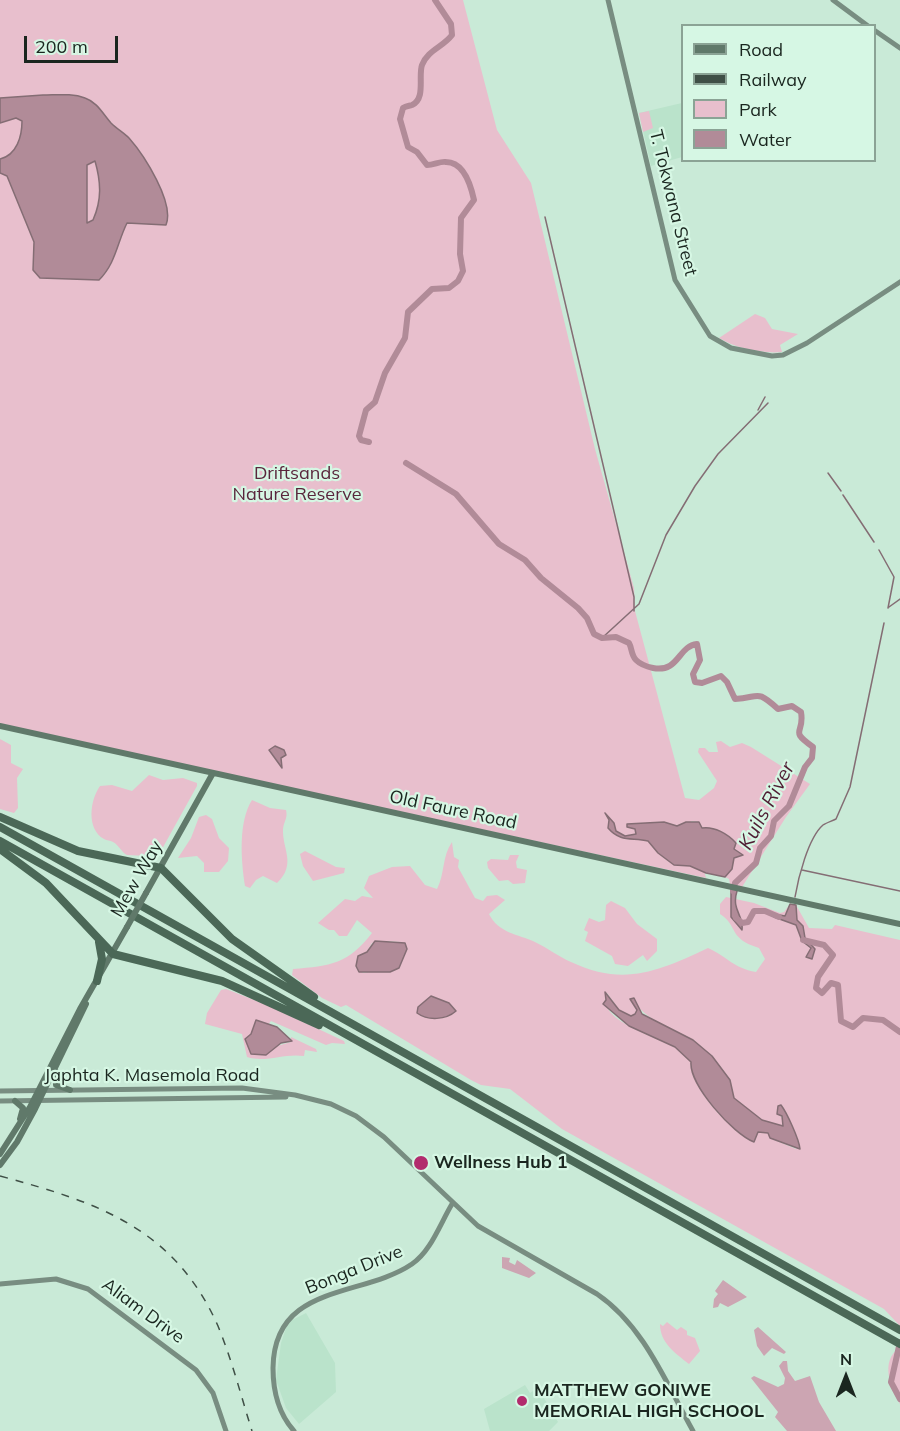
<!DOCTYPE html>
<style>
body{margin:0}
#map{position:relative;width:900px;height:1431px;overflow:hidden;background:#c9ead7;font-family:Mulish,sans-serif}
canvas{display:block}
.legend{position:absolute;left:681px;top:24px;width:195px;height:138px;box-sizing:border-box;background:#d6f7e4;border:2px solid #8ba395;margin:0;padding:8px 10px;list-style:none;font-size:18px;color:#1a261f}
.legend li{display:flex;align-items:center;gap:12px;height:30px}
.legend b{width:30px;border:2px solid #8ba395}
.north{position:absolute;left:816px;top:1347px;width:60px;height:60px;-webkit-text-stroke:4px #d6f7e4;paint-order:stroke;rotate:0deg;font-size:16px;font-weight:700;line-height:24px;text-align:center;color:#1a261f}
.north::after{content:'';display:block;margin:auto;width:21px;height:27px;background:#1a261f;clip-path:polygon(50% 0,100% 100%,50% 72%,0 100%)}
.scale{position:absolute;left:24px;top:36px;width:94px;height:27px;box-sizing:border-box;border:3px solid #1a261f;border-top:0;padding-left:8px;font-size:18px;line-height:21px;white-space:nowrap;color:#1a261f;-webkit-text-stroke:4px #d6f7e4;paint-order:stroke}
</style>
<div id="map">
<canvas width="900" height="1431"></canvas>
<ul class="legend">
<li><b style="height:8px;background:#60796a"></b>Road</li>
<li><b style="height:8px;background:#3f4f46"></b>Railway</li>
<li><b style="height:16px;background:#e8bfcd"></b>Park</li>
<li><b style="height:16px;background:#b18b98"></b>Water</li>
</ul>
<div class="north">N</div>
<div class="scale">200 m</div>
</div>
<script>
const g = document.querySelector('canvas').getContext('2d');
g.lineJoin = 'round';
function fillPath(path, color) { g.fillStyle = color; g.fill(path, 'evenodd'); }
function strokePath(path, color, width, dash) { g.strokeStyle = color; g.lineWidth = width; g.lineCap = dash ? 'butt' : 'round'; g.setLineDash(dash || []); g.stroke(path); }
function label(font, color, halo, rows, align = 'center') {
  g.font = font + ' Mulish,sans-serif'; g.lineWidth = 4.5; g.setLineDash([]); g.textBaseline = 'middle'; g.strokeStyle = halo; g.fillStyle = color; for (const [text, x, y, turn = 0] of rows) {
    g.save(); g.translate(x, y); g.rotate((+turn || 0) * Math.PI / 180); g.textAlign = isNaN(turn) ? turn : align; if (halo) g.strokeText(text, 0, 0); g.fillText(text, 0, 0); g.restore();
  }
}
fillPath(new Path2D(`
 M682,103V157L651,166L639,113Z
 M306,1313L335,1363L336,1392L299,1424L286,1408L276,1380L281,1343L288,1322Z
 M525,1385L530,1393L538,1388L558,1422L549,1431H490L484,1409Z`), '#bae3cb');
fillPath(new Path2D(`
 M0,0H463L497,130L531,183L595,449L634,588L635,611L685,798L699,800L714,788L717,781L698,752L699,748H705L709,752H718L716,742L721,741L730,747L742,743L751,747L810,784L786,817L742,887L730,884L729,879L725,877L732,869L734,858L741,854C722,845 731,829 701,829L699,822L691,821L706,878L0,725Z
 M649,111L653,128L643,132L639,113Z
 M755,314L765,318L772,329L798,334L780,345L782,352C763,354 735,348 719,338Z
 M0,739L11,745V763L23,769L17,778L18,808L14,813L0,809Z
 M149,775L163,780L183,778L197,783V786L162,849L148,856L127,855C121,852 119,845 113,842C110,840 107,841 104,839C86,829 90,800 100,786L112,785L132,791Z
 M252,800L270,808L286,810C288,818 284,821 283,829C282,849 297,864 277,883L263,876L256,880L250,888L245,886C241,861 238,822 252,800Z
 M206,815L212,819L219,838L229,848L228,861L219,872H204V863L197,856L178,858L191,838L199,817Z
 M452,842L454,857L459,860L458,867L475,898L483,901L487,896L497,895L505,900L489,914C498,933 518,934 535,942C548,948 559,957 571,962C624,987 659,971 708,948C728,957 733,968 756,972L765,959L759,948C727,938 739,926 720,914V904L726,897L754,903L780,913L784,912L790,904L796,905L809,928L832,929L835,925L900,940V1326L884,1309L562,1129L510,1089L481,1085L471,1080L346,1005L341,1007L322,998L292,975L293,969C331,966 348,964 372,933L357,920L347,936H339L334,930H329L318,923L345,899L355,901L362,896L373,898L364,888L369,876L392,867L410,866L425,885L437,889C445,873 442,856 452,842ZM381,941L401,942L407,949L399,967L363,973L356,966L358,956L367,952L372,943ZM607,993L619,1010L631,1016L635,1014L637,1010L631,999C665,1042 718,1032 733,1098L762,1120L782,1126L784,1122L777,1109L783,1108L799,1144L796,1149L770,1138L769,1133L758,1132L754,1141C733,1134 688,1085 692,1062C684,1056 679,1048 670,1044C652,1035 595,1019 607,993Z
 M305,851L336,867L345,868L344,873L313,881L303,866L300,854Z
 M510,855H519L516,862L517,868L527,870L525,883L513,884L508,880L499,881L488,868L487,862L491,859L508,860Z
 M611,901L625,908L637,924L657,939V951L647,961L643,955L628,966L615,964L612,956L585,941L588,932L584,930L589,918L599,922L605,920L606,905Z
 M226,989L267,1005L344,1041L345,1044L332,1043L326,1045L271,1021L267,1026L263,1024L246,1038L277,1046L291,1042V1037L316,1049L317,1052L305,1050L304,1056C284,1053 266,1063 247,1057L242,1034L205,1024L207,1013L221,990Z
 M667,1322L677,1330L681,1327L687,1331V1335L695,1338L700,1351L689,1364C675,1353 660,1343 660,1324L663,1326Z
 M900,1347V1404C891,1387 879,1362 900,1347Z`), '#e8bfcd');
fillPath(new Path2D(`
 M502,1257L510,1258L509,1262L515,1265L517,1260L536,1273L529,1278L502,1268Z
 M723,1280L747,1297L728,1307L720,1303L718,1307L713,1308L714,1299L718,1294L715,1291Z
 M758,1327L786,1352L784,1354L772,1348L764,1356L757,1346L754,1330Z
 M783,1361H787L788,1371L795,1381L810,1376L819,1402L836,1431H787L775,1417L778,1412L751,1378L754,1376L778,1387L784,1384L785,1378L779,1366Z`), '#cca5b2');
const water = new Path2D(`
 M43,95C57,95 72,93 85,98C97,102 103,114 111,123C117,129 124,133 129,138C144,155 175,203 166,225L127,223C117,243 116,263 99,280L40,278L33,270L34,242L7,176L0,173V159C17,155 22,136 22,121L16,118L0,123V98ZM95,161C101,182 102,200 93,220L87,223V165Z
 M275,746L284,750L286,755L281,758L282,768L269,750Z
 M605,813L614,823L616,831L625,836L636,834L635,829L627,827V824L664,822L677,826L686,822H699L702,828C714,826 728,834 736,843L734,849L743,855L734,858L732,869L725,877L706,873L690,866L674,865L658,853L648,841C632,837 621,843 608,828L609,820Z
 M731,889L737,891C731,910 744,915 742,930L731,917Z
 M790,904L796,905L797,920L803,926L805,938L815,949L812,959L806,957L811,948L802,941L796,925L774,917V914L785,916Z
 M375,941L405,943L407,949L399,968L390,972H359L356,966L358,956L367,952Z
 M605,992L619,1010L631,1016L635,1014L637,1010L630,999L634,998L642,1014L693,1040L712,1056L730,1080L734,1098L762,1120L783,1126L782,1116L777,1114L778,1106L781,1105C787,1113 799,1139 800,1149L770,1138L768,1133L758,1132L754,1142C733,1134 689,1085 691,1062L675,1047L629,1026L603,1004L606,1000Z
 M431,996L449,1003L456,1011C446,1020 428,1021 417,1013L418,1007Z
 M256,1020L277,1027L292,1041L281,1043L266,1055L251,1054L245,1039L251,1034Z`);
fillPath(water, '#b18b98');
strokePath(water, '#846d74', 1.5);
strokePath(new Path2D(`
 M545,217L634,597V611
 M758,410L765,397
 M828,473L841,491
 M843,495L874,542
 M879,550L894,577L888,608
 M889,607L900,599
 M602,638L639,604L666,535L695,486L718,454L768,403
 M802,870L900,891
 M795,897C798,879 808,838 823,825C826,823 832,821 836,819L850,787L884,623`), '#846d74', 1.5);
strokePath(new Path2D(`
 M369,442L361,440L359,436L366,410L375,402L385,373L405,338L408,312L432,289L449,288L458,281L463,271L460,254L461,218L474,200C471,186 464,162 446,162C440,161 434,165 427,165L417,152L408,147L400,119L403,108C406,106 409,106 412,105C426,99 418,76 422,65C428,50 443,47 452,35L451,24L435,0
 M406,463L456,494L499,544L525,560L541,578L578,608L587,618L594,634L602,638L616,637L629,643C632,648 631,655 636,660C640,664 648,667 653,668C679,673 678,646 697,644L700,660L693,674L695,682L702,683L721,676L727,682L735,699C760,698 755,688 778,709L792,706L801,712C805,735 788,729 813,747L812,758L805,767L789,806L774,821L771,836L760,848L756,863L735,883L733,891
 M736,918L742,923L748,922L754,911H765L779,917
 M803,940L824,945L833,955L818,977L816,988L822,993L831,983L838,985L841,1021L853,1027L863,1018L883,1020L900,1032
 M900,1342L891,1382L900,1399`), '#b18b98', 6);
strokePath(new Path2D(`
 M608,0L675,280L710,336L731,348L772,356L783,355L807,343L900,282
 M833,0L868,26
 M874,30L900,48
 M0,1091L242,1088L295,1095L331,1104L356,1116L384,1137L478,1226L597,1294C644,1326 666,1383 693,1431
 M0,1101L286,1097
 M0,1284L56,1279L88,1289L196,1370L213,1393L226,1431
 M294,1431C278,1413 273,1391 273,1368C274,1283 362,1298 412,1264C431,1251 440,1224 452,1204`), '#788d81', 5);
strokePath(new Path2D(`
 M0,726L900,924
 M146,893L213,773
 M56,1072V1085L70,1090
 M15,1101L23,1108L20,1119
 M0,1154L30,1107L80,1009L127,927
 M0,1165L17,1142L35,1109L86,1004`), '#60796a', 6);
strokePath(new Path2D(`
 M0,817L78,851L161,868L232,939L314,997
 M0,827L900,1330
 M0,841L900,1344
 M0,849L46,883L113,954L222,981L319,1025
 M97,981L102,959L99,942`), '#4b6857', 8);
strokePath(new Path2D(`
 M0,1176C96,1202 174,1227 218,1326C232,1360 241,1396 252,1431`), '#3f4f46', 1.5, [8, 8]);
strokePath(new Path2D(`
 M127,927L146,893`), '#60796a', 6);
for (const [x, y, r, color] of [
 [421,1163,8,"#b22b6d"],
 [522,1401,6,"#b22b6d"]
]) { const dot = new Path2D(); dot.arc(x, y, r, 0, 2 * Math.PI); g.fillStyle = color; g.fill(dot); strokePath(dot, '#d6f7e4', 2); }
label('18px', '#1a261f', '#d6f7e4', [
 ["T. Tokwana Street",673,203,76],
 ["Old Faure Road",453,810,12],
 ["Mew Way",137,879,-60],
 ["Japhta K. Masemola Road",152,1076],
 ["Bonga Drive",354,1270,-22],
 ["Aliam Drive",143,1311,36]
]);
label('18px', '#5a263c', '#d6f7e4', [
 ["Driftsands",297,474],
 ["Nature Reserve",297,495]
]);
label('bold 18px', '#1a261f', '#d6f7e4', [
 ["Wellness Hub 1",434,1163],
 ["MATTHEW GONIWE",534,1391],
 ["MEMORIAL HIGH SCHOOL",534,1412]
], 'left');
label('italic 20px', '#4f1d33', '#d6f7e4', [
 ["Kuils River",767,806,-62]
]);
</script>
